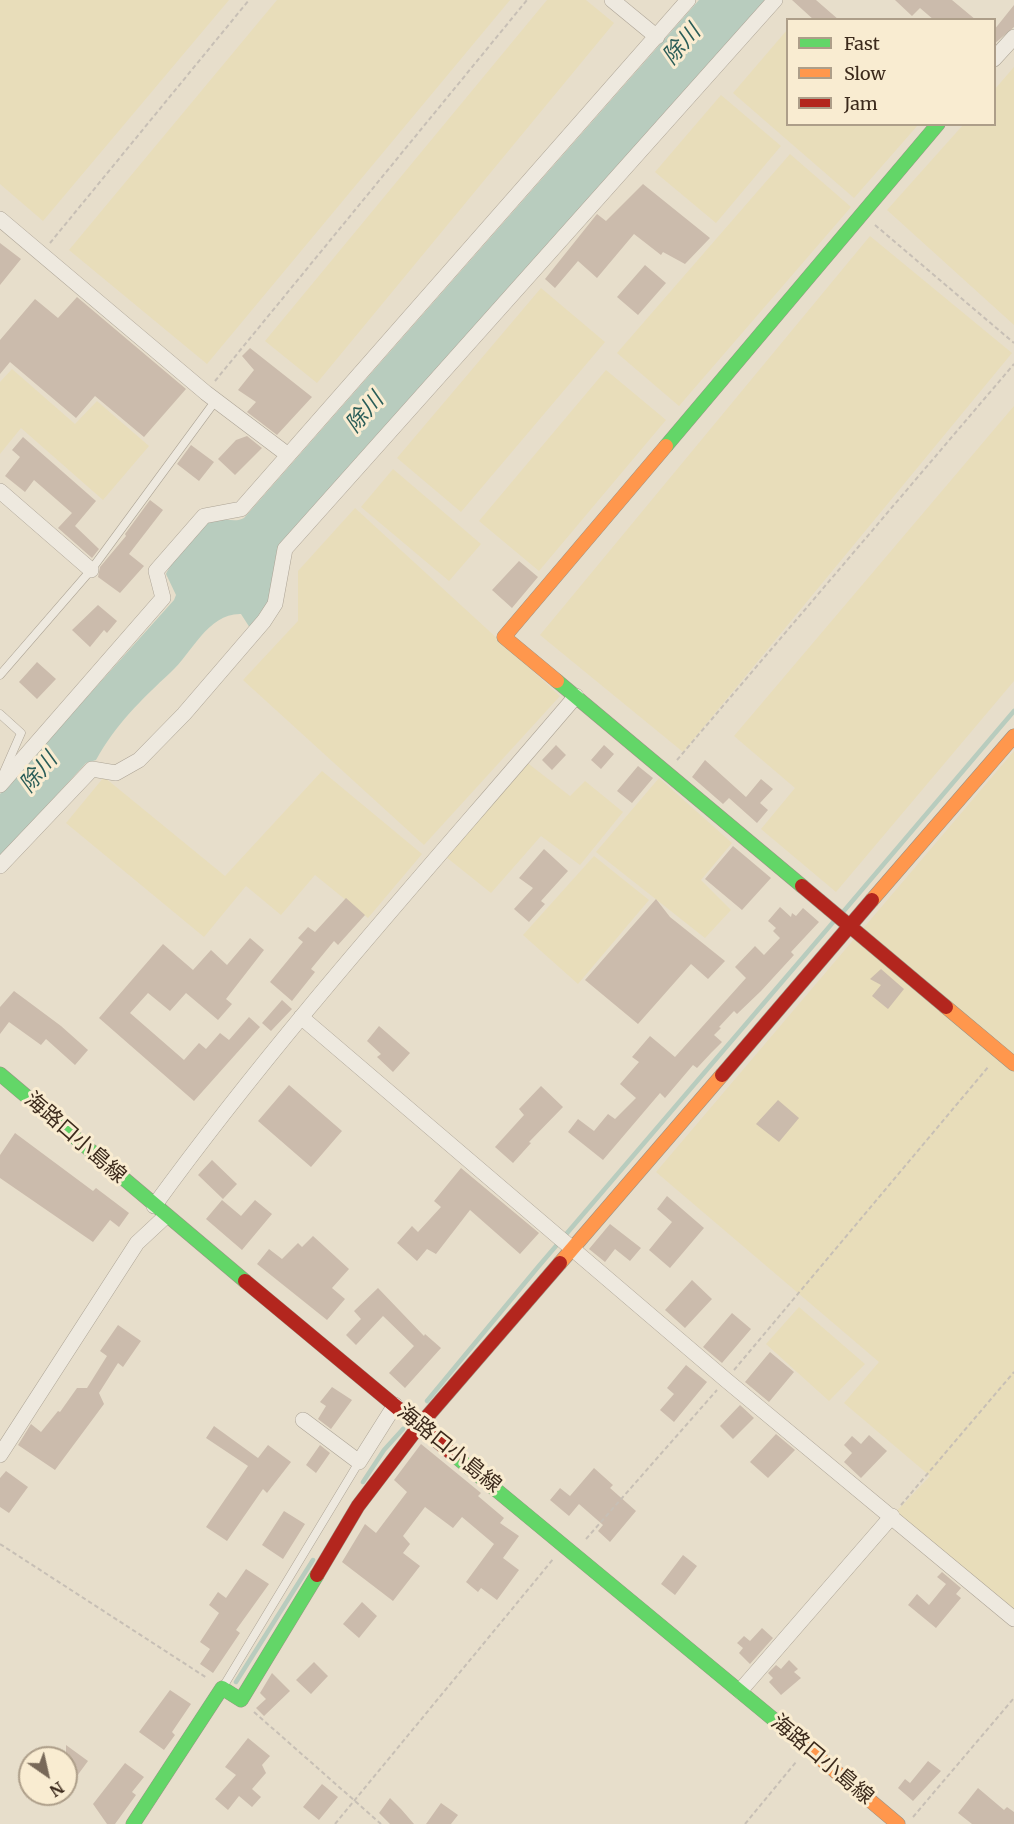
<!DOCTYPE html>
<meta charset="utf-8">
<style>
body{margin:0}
#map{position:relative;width:1014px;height:1824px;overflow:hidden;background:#e7decb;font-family:Merriweather,serif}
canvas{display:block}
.legend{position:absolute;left:786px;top:18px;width:210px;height:108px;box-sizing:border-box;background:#f9ecd1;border:2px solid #ad9e89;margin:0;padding:8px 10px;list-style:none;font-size:18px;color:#3c2a1c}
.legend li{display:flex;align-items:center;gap:12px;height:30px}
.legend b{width:30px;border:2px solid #ad9e89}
.north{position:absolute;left:18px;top:1746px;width:60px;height:60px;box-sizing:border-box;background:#f9ecd1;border:2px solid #ad9e89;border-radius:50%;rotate:146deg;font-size:16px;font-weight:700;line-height:24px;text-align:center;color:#3c2a1c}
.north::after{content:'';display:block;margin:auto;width:21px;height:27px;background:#786959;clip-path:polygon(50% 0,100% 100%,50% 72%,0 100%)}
</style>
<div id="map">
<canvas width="1014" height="1824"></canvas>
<ul class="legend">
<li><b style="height:8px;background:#63d668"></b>Fast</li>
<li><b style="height:8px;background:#ff974d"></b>Slow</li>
<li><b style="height:8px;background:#b3261e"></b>Jam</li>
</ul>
<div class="north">N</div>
</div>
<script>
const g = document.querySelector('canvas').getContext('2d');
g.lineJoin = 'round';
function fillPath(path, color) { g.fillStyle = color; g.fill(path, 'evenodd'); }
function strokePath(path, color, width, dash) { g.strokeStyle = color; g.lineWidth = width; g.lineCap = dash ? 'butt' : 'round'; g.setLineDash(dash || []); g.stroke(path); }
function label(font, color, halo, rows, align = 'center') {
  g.font = font + ' Merriweather,"Noto Sans JP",serif'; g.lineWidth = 6; g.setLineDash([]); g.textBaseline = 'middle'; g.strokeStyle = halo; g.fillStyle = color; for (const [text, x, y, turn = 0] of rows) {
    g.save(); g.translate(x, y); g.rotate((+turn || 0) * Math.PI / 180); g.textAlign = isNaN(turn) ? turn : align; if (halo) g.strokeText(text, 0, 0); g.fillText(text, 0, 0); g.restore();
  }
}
fillPath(new Path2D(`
 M0,0H229L43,221L0,184Z
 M277,0H510L207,364L69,250Z
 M547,0H586L614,23L317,383L265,341Z
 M787,30L788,124L918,125L854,198L733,93Z
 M1014,67V325L887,210L963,125L994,124L995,89Z
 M721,95L781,146L716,223L655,172Z
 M790,154L851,207L679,406L617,353Z
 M870,236L1012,353L683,752L540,635Z
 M541,288L605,342L461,512L397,458Z
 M12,369L75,424L97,401L149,446L103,500L21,428L0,454V382Z
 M606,370L666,420L539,571L479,521Z
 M1014,406V681L836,892L761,829L795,788L734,736Z
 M393,469L481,544L449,581L361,507Z
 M355,508L560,696L424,845L243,680L298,621V571Z
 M1014,751V1614L892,1516L930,1476L844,1403L879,1362L656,1172Z
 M525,761L570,796L585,781L623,812L580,865L541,836L491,893L446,857Z
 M322,771L422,854L368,918L315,875L281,915L246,886L204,937L66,823L104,777L225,876Z
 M659,778L732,843L701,880L731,910L705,938L596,852Z
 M594,856L649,900L578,984L523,935Z
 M799,1307L865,1364L829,1401L766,1344Z`), '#e8ddba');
fillPath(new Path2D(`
 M699,0H766L279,545C273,558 277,569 275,582C271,601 262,613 250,628L241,614C208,613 192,653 171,672C141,700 116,724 96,760L86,763L0,857V794L174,600L176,595L166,574C171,563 200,524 211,520C221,516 234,524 244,518Z`), '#b8ccbe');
strokePath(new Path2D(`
 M843,912L1014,711
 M427,1401L538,1267L835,920
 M363,1482L384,1450L403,1429
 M236,1682L313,1560`), '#b8ccbe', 4.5);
fillPath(new Path2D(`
 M792,0H816L839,20H814Z
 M895,0H952L976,20H934L920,8L912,16Z
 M1014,5V27L994,44V30Z
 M643,184L710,238L685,264L663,252L661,255L634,234L597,278L578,261L555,288L545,279L597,214L606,221Z
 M0,243L21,259L0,285Z
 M645,265L666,283L638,315L617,297Z
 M77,297L186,389L144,437L95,396L76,418L10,362L0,374V340L35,299L58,318Z
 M250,348L312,397L277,435L247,412L256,402L238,390L254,370L242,356Z
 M247,436L262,448L235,475L218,459L236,440Z
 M23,437L96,501L75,526L99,549L92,558L58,528L72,513L34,480L25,492L5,476L20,457L12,450Z
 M191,445L214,462L199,481L177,464Z
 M150,500L163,510L129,554L144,566L120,593L98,577L100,567L126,536L125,534Z
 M519,561L538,577L512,608L492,590Z
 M98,605L117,621L107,633L104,630L90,647L72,630Z
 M37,662L56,679L37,699L19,682Z
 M556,745L566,755L552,770L542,760Z
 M604,745L614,754L601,769L591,760Z
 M705,760L746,797L761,779L773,789L760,803L768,810L757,823L729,798L723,804L692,777Z
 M638,766L653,778L632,803L617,791Z
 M733,846L771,878L742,910L705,879Z
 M544,849L568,871L541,901L545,904L529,922L514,909L533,888L519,878Z
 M346,898L365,915L338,945L334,941L311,969L315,972L292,1001L270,982L303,942L298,938L308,927L315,932Z
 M656,899L670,917L725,961L708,979L691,964L638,1024L585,980Z
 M780,907L791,917L792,913L796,916L803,908L819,922L791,952L794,955L761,991L737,1014L734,1011L719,1027L721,1028L714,1035L722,1042L712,1052L697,1068L693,1065L665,1098L660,1093L603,1160L568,1132L578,1119L594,1131L608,1114L615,1119L636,1098L620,1084L639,1062L632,1057L650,1036L675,1057L746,978L735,967L755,946L764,955L780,938L773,931L776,928L768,921Z
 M250,938L264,950L226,999L232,1004L218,1020L186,993L170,1011L148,993L130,1013L184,1060L199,1043L206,1049L220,1033L229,1040L249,1017L260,1027L194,1101L99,1018L163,944L193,970L211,950L227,965Z
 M881,969L904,989L888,1009L872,996L881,985L870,979Z
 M14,991L61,1026L88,1050L75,1065L46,1039L41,1045L9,1022L0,1034V1007Z
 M282,1000L292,1009L271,1031L262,1023Z
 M379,1026L410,1053L393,1072L377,1057L381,1054L367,1041Z
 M289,1085L342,1131L311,1167L258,1121Z
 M541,1086L563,1107L529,1142L531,1143L513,1163L495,1147L524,1115L519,1109Z
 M778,1100L799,1118L779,1142L756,1124Z
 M15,1133L93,1191L96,1188L129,1213L119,1227L110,1220L93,1242L0,1178V1155Z
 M212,1160L237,1184L223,1199L198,1175Z
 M461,1168L539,1233L520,1254L470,1210L436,1254L427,1249L417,1261L397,1243L412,1226L418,1232L441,1207L434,1201Z
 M667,1196L704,1228L670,1268L649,1250L672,1222L657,1209Z
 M222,1200L241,1216L255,1200L272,1214L242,1250L206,1219Z
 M610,1224L641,1248L630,1261L615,1249L605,1262L589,1249Z
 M313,1236L349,1269L332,1288L345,1299L327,1320L257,1264L269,1249L282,1259L298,1243L302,1247Z
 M692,1280L712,1299L685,1328L665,1310Z
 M378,1288L424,1336L425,1334L441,1348L405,1388L389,1373L414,1346L383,1316L356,1345L346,1335L361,1319L354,1311Z
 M732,1313L751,1329L722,1363L703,1347Z
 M118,1325L141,1341L123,1367L118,1363L99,1393L104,1404L55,1470L18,1445L31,1424L41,1432L58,1411L60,1412L77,1388H87L107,1356L100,1351Z
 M770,1352L794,1372L769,1402L745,1382Z
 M686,1365L707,1382L674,1422L660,1410L674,1394L667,1388Z
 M332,1387L352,1400L331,1429L318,1419L326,1406L320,1402Z
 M740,1405L754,1418L733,1439L720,1426Z
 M214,1426L258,1458L268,1445L291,1462L267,1493L263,1489L227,1541L206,1527L248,1466L206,1438Z
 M776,1434L795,1450L768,1478L750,1462Z
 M869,1435L887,1451L861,1478L844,1462L852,1453L844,1445L852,1436L861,1444Z
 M421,1444L481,1493L478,1496L504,1518L500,1523L519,1536L503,1558L519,1570L497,1600L481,1588L478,1592L466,1582L494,1544L462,1517L453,1528L425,1507L403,1536L410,1544L403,1553L420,1566L393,1601L342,1562L365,1524L376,1533L407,1492L394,1480Z
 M320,1445L330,1453L316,1473L306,1465Z
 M594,1468L613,1485L610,1488L636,1511L610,1542L598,1531L603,1525L579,1504L569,1516L550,1500L560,1488L570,1496Z
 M6,1471L28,1487L9,1513L0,1507V1478Z
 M284,1511L305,1524L283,1559L262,1545Z
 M683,1555L697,1566L675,1595L661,1584Z
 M246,1569L269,1584L236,1630L240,1633L213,1673L200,1664L210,1649L200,1642L219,1613L209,1605L218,1592L226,1598Z
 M942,1572L961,1588L956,1594L961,1598L936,1628L908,1605L917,1594L929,1605L946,1584L937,1577Z
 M362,1602L377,1616L359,1638L343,1624Z
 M762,1628L773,1638L750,1664L739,1653L743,1648L737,1643L744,1636L750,1641Z
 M789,1660L798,1669L794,1672L801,1678L781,1695L769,1682L773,1678L768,1673L776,1665L781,1669Z
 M314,1662L328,1676L311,1694L296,1680Z
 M272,1673L290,1691L264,1716L256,1708L266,1699L260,1693Z
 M170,1690L191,1704L172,1732L175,1735L164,1750L139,1732Z
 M248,1738L270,1756L262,1765L266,1773L252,1789L261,1797L252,1807L239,1796L228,1810L215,1799L236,1775L225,1767Z
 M66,1745L88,1761L66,1791Z
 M928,1761L941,1771L913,1801L898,1788L905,1779L910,1783Z
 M125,1763L144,1777L132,1792L136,1795L115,1824H107L93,1804Z
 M322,1784L338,1797L319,1820L303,1807Z
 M978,1788L1004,1810L1007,1807L1014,1812V1824H972L958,1813Z
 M390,1798L401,1809L414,1824H390L379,1813Z
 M441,1803L458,1815L451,1824H426Z`), '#cbbbac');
const lane = new Path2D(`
 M0,675L91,570L216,400
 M0,714L21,733L3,774
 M223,1687L359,1462`);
const street = new Path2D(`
 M612,0L657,37
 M994,59L1014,37
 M0,219L206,393L288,455
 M0,491L91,570
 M0,785L163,598L156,571L204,516L241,509L688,0
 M0,866L92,769L116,773L139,760L184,714L264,621L275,604L285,549L775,0
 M301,1017L726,1380L1014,1619
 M154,1206C284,1027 433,864 576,696
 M303,1420L359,1462L395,1405
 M0,1455L137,1243L166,1216
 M740,1691L892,1516`);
const fast = new Path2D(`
 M666,446L938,124
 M557,681L802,886
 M0,1074L245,1281
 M454,1455L784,1728
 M133,1824L222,1688L241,1700L317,1575`);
const slow = new Path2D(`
 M557,681L504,637L666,446
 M872,900L1014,736
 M946,1007L1014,1064
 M560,1263L722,1075
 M784,1728L898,1824`);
const jam = new Path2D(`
 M802,886L946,1007
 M722,1075L872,900
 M245,1281L454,1455
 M317,1575L358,1506L419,1426L560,1263`);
strokePath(lane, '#aca395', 9);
strokePath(street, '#aca395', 16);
strokePath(fast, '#9b9285', 15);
strokePath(slow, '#9b9285', 15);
strokePath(jam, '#9b9285', 15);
strokePath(new Path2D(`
 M875,225L1014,343
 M50,243L249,0
 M215,381L527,0
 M677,760L1014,364
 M734,1370L989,1066
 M901,1505L1014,1372
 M586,1539L717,1390
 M0,1544L207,1678
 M254,1712L381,1824
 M913,1817L1014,1698
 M335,1824L554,1558
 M745,1824L796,1762`), '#c7bfb5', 2, [4.5, 3]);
strokePath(lane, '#eee9df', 8);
strokePath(street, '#eee9df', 15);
strokePath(fast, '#63d668', 14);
strokePath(slow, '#ff974d', 14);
strokePath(jam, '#b3261e', 14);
label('21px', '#3c2a1c', '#f9ecd1', [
 ["海路口小島線",75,1138,41],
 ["海路口小島線",449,1449,39],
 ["海路口小島線",822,1760,40]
]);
label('italic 22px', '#2a5d58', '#f9ecd1', [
 ["除川",682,45,-49],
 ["除川",365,413,-49],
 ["除川",39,773,-50]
]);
</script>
